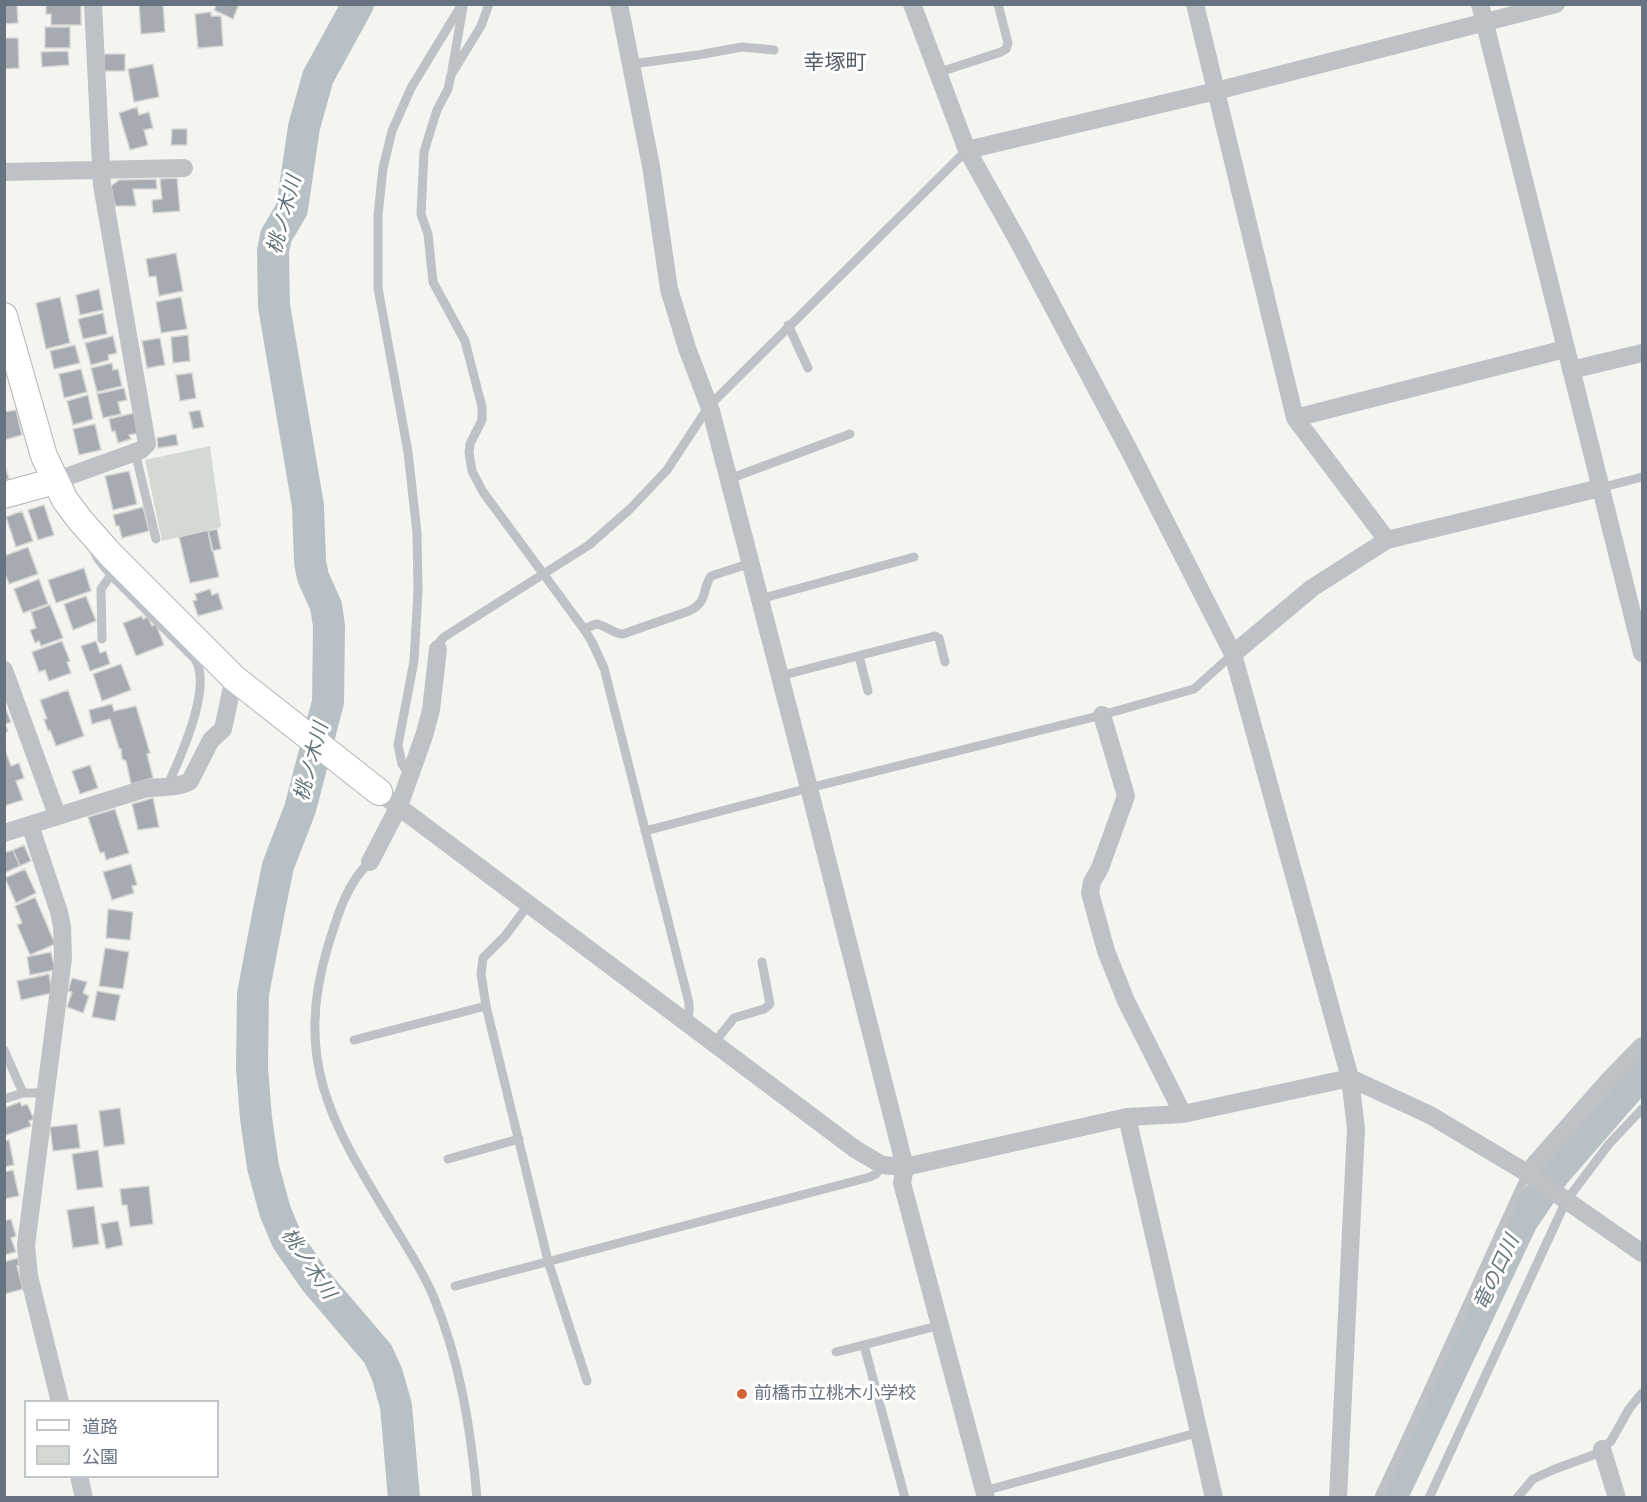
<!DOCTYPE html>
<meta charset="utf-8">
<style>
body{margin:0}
#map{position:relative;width:1647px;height:1502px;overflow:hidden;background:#f4f5f1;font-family:Arial,"Noto Sans JP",sans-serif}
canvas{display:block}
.frame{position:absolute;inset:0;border:6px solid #677380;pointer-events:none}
.legend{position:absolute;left:24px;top:1400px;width:195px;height:78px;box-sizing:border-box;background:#fff;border:2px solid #c2c7cc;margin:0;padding:8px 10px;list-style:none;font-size:18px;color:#677380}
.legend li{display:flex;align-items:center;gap:12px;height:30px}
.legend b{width:30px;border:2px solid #c2c7cc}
</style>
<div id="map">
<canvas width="1647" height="1502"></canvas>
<div class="frame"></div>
<ul class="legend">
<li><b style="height:8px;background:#fff"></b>道路</li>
<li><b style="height:16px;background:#d4d9d1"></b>公園</li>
</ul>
</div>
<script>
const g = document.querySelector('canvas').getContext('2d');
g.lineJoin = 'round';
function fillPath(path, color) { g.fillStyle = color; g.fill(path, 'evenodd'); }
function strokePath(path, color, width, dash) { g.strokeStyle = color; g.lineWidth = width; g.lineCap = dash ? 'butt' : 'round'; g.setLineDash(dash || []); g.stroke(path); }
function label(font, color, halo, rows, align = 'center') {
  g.font = font + ' Arial,"Noto Sans JP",sans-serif'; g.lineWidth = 6; g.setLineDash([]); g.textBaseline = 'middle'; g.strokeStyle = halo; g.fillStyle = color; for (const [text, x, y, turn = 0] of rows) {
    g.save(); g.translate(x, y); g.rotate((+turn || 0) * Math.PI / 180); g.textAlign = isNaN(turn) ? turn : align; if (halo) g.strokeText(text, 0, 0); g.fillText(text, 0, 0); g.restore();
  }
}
fillPath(new Path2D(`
 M210,446L221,527L162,541L145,460Z`), '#d4d9d1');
strokePath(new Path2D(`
 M358,4L318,77L304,127L292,209L276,236L273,251L274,306L308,506L310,562L313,577L326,606L329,626L328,702L300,809L278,866L268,915L253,994L252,1068L256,1118L263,1167L275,1211L287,1240L314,1279L378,1354L387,1374L396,1406L404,1498
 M1391,1498L1522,1221L1554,1174L1642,1073`), '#b7c0c5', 32);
const building = new Path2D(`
 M4,4H17L18,23L4,24Z
 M46,4H81V25H51V14H46Z
 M163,4L165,32L141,34L139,5Z
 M217,4H239L233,19L214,10Z
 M211,12V16H221L223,46L198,48L195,14Z
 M45,27H70V48H45Z
 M4,38H18L19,68L4,69Z
 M68,51L69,65L42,67L41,52Z
 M104,54H125V71H104Z
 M153,64L159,97L134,102L128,69Z
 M137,107L139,115L149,112L153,128L144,130L148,145L130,150L119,113Z
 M172,129H187V145H171Z
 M177,178L180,211L153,213L152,200L162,199L160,179Z
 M156,179L157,189H133L136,206H115L111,186L119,180Z
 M176,253L183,291L159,296L156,276L149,277L146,259Z
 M99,289L103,310L80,315L76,295Z
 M60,297L70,343L46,349L36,303Z
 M181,297L187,329L161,333L156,302Z
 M103,313L107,334L83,339L78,319Z
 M188,335L190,361L173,363L171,337Z
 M113,336L117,353L108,355L109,360L91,365L85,343Z
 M160,338L165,365L147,368L142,341Z
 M75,345L80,363L54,369L50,351Z
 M112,363L113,370L118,369L122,386L97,392L91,368Z
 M81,369L87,392L64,398L59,374Z
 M192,373L196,398L180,401L176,375Z
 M124,388L127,400L118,402L121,414L103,418L97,394Z
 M88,395L93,419L73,425L67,401Z
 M16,410L22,435L4,440V412Z
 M200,410L204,427L193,429L189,412Z
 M134,413L139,433L129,435L131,439L118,443L115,431L112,432L109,419Z
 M95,424L101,450L79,455L73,429Z
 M176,434L178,445L158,448L157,438Z
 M4,463L9,479L4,480Z
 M129,471L137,504L113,510L105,476Z
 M44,505L54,535L38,540L28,510Z
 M143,507L149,531L122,538L119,526H116L113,515Z
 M22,511L33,541L16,547L6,517Z
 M217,529L221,549L212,551L208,531Z
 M208,530L219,577L190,583L179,537Z
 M28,547L38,574L9,584L4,571V556Z
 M84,568L91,591L56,603L48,580Z
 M39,579L48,604L23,613L14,589Z
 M210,589L212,595L218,593L223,609L198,616L193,601L197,600L195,594Z
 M86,596L96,621L73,630L64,604Z
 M50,605L63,638L41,646L39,641L35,643L30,630L36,628L31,612Z
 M142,616L143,619L148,617L152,626L156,624L164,645L136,656L123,623Z
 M62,641L70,661L67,662L71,673L49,681L45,670L39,672L32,652Z
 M96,641L100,653L106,651L110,664L90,671L81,646Z
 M121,664L131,690L102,701L93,674Z
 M68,690L84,736L56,746L50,730L48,731L44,719H47L40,700Z
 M112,704L114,711L136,706L150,753L147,754L153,778L131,784L126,761L122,759L121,749L119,748L110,719L92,724L89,710Z
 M5,707L11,722L5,724L8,731L4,733Z
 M4,748L11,766L19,763L24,778L16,781L23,800L4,806Z
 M90,765L98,788L80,794L72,771Z
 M153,798L159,827L138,830L132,804Z
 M115,809L129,853L106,860L104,852L100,853L88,817Z
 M24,845L31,861L20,866L13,850Z
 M13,850L20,866L4,873V853Z
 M131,864L137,885L132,886L134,893L112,900L103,872Z
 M25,869L36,893L16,903L5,878Z
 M35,897L55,944L30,955L17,925L22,923L15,906Z
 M108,909L133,912L130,940L106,938Z
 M105,948L129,952L123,989L99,986Z
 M51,952L55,970L30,975L27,957Z
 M49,974L52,993L21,1000L17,981Z
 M72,978L87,982L83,993L89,996L83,1013L67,1007L72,992L68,991Z
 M97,991L120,995L115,1021L92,1017Z
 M20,1102L22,1106L27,1104L34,1119L29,1121L31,1126L4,1136V1108Z
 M120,1108L125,1144L104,1147L99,1111Z
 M77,1124L80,1148L53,1151L50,1127Z
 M9,1140L14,1165L4,1167V1141Z
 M98,1150L103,1187L77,1190L72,1154Z
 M13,1170L19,1196L4,1199V1172Z
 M149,1186L153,1224L130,1227L127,1205H122L120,1189Z
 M94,1206L99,1244L73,1248L67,1210Z
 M11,1219L16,1236L11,1238L16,1252L4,1255V1221Z
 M118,1221L123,1245L106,1249L101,1224Z
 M18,1258L19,1265L17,1266L23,1289L5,1294L4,1262Z`);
fillPath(building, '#a5abb1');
strokePath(building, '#d6d6d4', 1.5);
const secondary = new Path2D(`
 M4,316L44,456L65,500L80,520L110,554L234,678L379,792
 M4,495L55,481`);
strokePath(secondary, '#b1b5b9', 28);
strokePath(new Path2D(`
 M489,4L481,26L451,75L448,89L437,110L430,132L424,152L421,214L428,234L433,282L465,341L482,407V420L470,444L469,453L472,471L483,492L584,629L592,642L604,668L689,1003V1013L685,1021
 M632,64L698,55L742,47L774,50
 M452,70L463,7
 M937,73L1001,52L1006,49L1008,43L998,4
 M788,325L808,368
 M135,452L156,539
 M729,479L850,434
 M1600,488L1642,477
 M93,549L98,559L111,575L195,659C213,687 180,758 167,787
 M760,599L914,557
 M584,629L596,624C606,625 613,634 623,634L689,611C709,601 701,591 711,576L751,563
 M102,639L101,589L111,575
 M438,649L439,643L444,637L589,545L630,509L667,470L709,406L967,150
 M859,656L868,691
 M780,676L935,636L939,638L945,662
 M410,776L402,764L398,745L414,661L418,591L417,533L408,452L378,288V215L383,168L392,131L411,88L462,4
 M645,831L809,788L1102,715L1194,689L1233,654
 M370,862C347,882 337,917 328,946C292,1065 335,1128 394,1226C408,1249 424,1273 434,1298C460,1361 471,1430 477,1498
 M529,904L505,936L483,958L481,974L486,1006L548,1261L587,1381
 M354,1040L486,1006
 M714,1043L734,1018L764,1009L770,1004L762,962
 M4,1050L23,1093
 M4,1099L23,1093H45
 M448,1159L519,1139
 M455,1286L870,1177L876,1174L882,1165
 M864,1345L905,1498
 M836,1352L941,1325
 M984,1491L1200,1432
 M1379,1498L1527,1173
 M1429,1498L1566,1201L1609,1144L1642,1109
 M1517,1498L1533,1479L1555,1469L1596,1454L1611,1441L1629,1409L1642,1393`), '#bec1c5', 9);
strokePath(new Path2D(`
 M619,4L651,166L669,289L687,348L711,411L809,788L905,1167L902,1183L986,1498
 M912,4L967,150L1017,239L1130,452L1233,654L1350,1078L1356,1129L1338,1498
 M1195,4L1295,418L1387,540L1312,588L1233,654
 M1480,4L1642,653
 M967,150L1216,91L1556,4
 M4,172L184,168
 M1571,370L1642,353
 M1295,418L1565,349
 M55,481L141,450L147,444L102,185L93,4
 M1387,540L1600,488
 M4,670L57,815
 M1102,715L1126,796L1100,868L1092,882L1090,893L1106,951L1126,1001L1183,1114
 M379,792L855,1149L882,1165L905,1167L1127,1117L1183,1114L1350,1078L1430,1115L1527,1173L1642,1253
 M30,825L59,912L62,927L63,958L26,1245L29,1276L60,1402
 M4,833L144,789C159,786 177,789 190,781L211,740L223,729L234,678
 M370,862L399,806L424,736L431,710L438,649
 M1127,1117L1214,1498
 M1527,1173L1609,1080L1642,1046
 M1602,1449L1617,1498
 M79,1476L84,1498`), '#bec1c5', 18);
strokePath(secondary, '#fff', 26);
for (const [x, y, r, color] of [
 [742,1394,6,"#d26334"]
]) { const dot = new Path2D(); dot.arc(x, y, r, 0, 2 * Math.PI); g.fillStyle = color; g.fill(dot); strokePath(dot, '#fff', 2); }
label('18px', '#677380', '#fff', [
 ["前橋市立桃木小学校",754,1394]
], 'left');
label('italic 20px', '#63747c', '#fff', [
 ["桃ノ木川",285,215,-75],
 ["桃ノ木川",312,762,-75],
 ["桃ノ木川",308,1264,56],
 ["竜の口川",1497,1273,-65]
]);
label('21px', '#545c65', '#fff', [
 ["幸塚町",835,63]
]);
</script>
